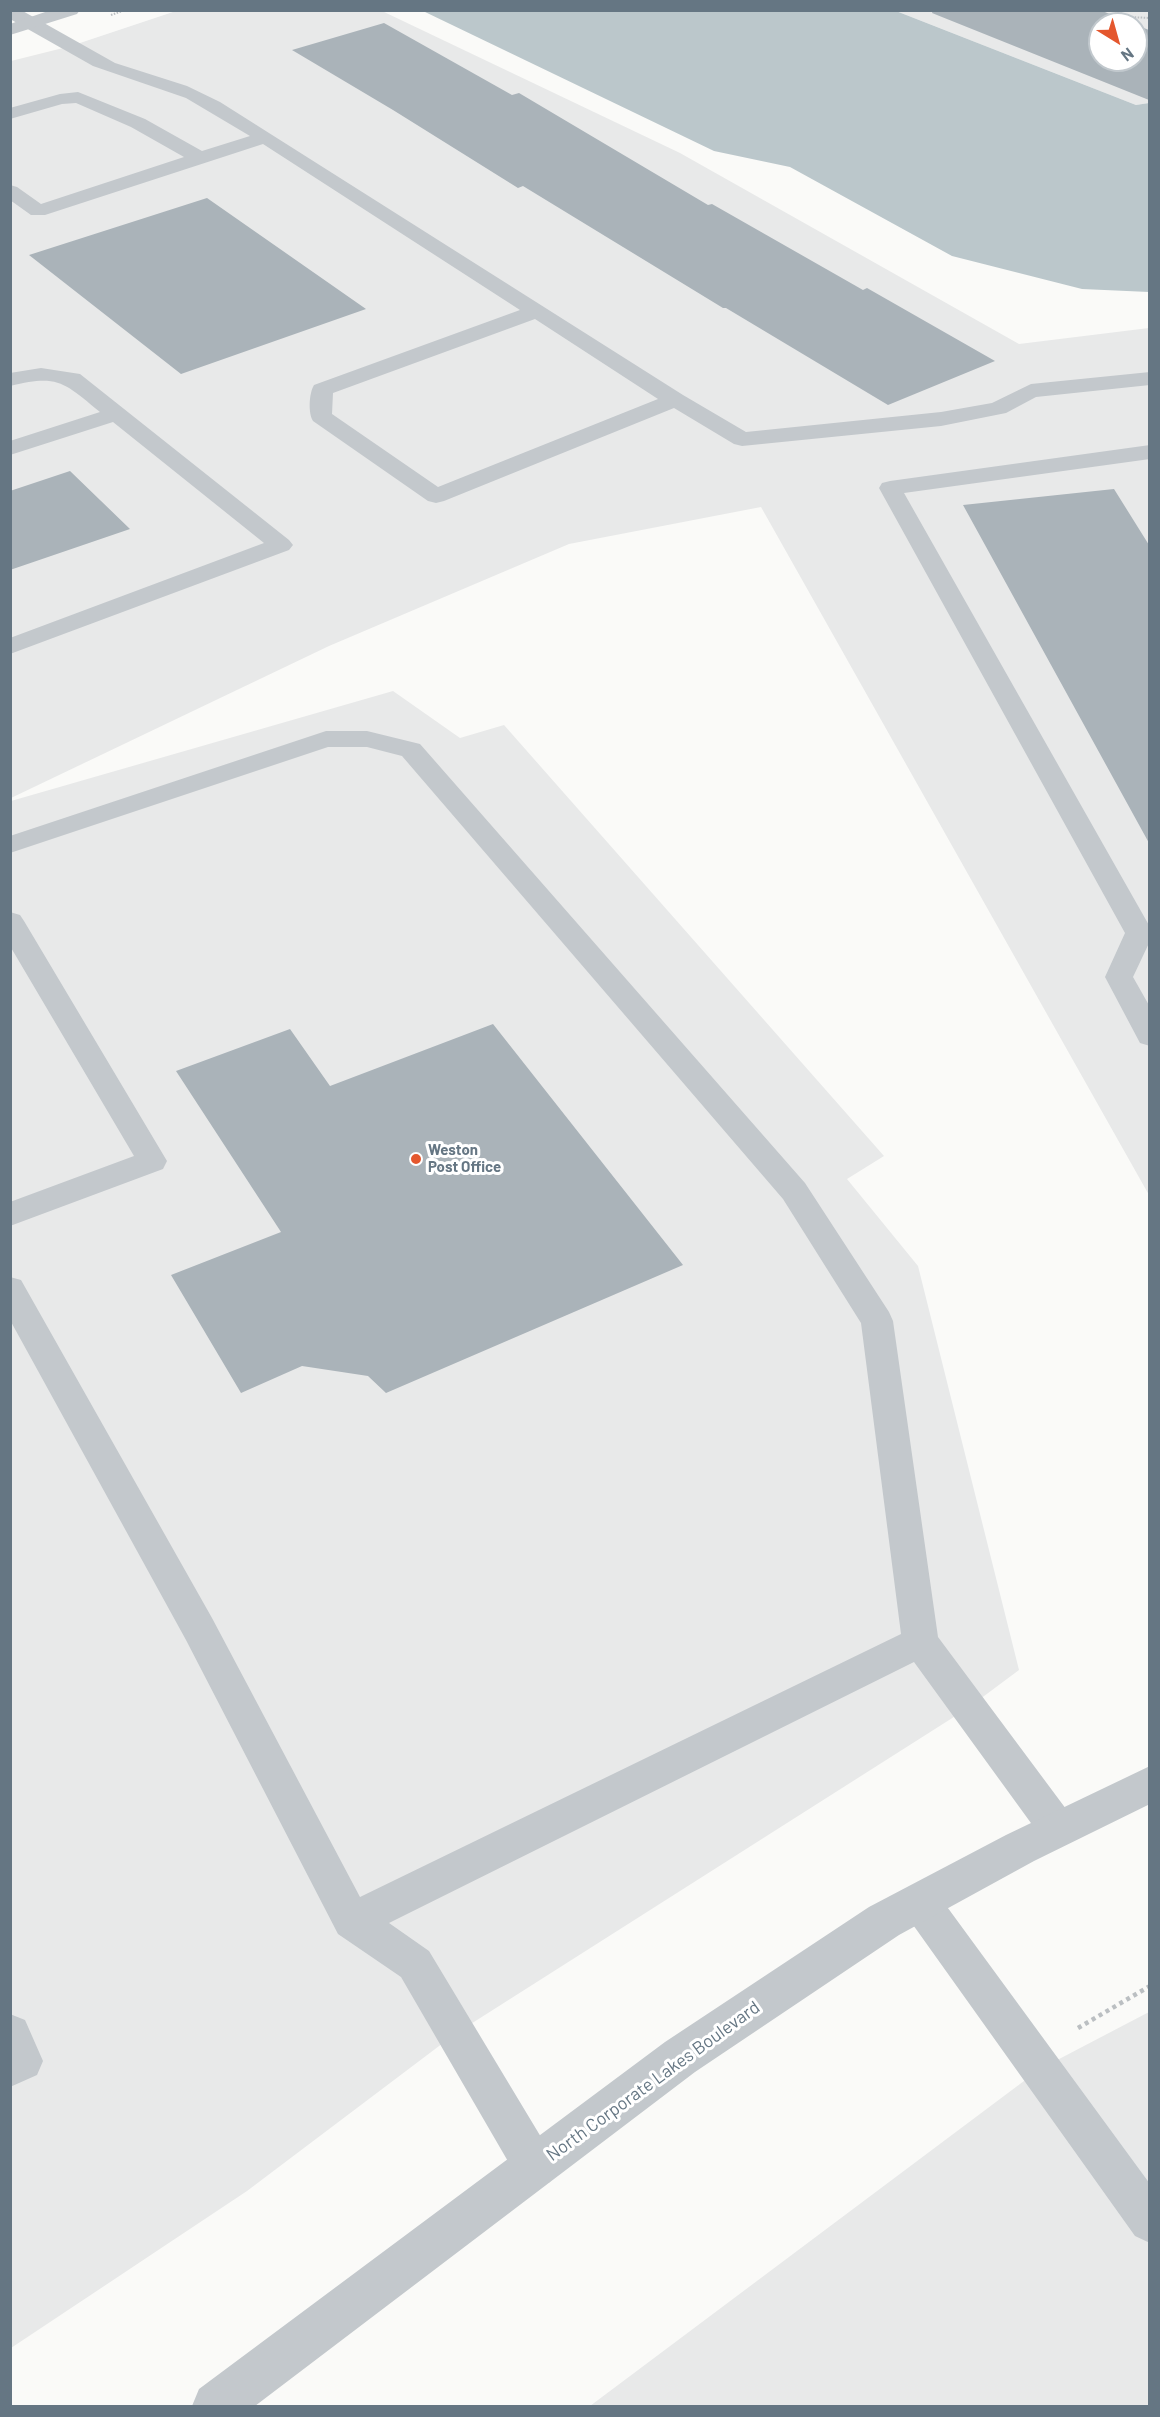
<!DOCTYPE html>
<style>
body{margin:0}
#map{position:relative;width:1160px;height:2417px;overflow:hidden;background:#fafaf8;font-family:Barlow,sans-serif}
canvas{display:block}
.frame{position:absolute;inset:0;border:12px solid #657683;pointer-events:none}
.north{position:absolute;left:1088px;top:12px;width:60px;height:60px;box-sizing:border-box;background:#fff;border:2px solid #c1c8cd;border-radius:50%;rotate:143deg;font-size:16px;font-weight:700;line-height:24px;text-align:center;color:#657683}
.north::after{content:'';display:block;margin:auto;width:21px;height:27px;background:#e4572e;clip-path:polygon(50% 0,100% 100%,50% 72%,0 100%)}
</style>
<div id="map">
<canvas width="1160" height="2417"></canvas>
<div class="frame"></div>
<div class="north">N</div>
</div>
<script>
const g = document.querySelector('canvas').getContext('2d');
g.lineJoin = 'round';
function fillPath(path, color) { g.fillStyle = color; g.fill(path, 'evenodd'); }
function strokePath(path, color, width, dash) { g.strokeStyle = color; g.lineWidth = width; g.lineCap = dash ? 'butt' : 'round'; g.setLineDash(dash || []); g.stroke(path); }
function label(font, color, halo, rows, align = 'center') {
  g.font = font + ' Barlow,sans-serif'; g.lineWidth = 6; g.setLineDash([]); g.textBaseline = 'middle'; g.strokeStyle = halo; g.fillStyle = color; for (const [text, x, y, turn = 0] of rows) {
    g.save(); g.translate(x, y); g.rotate((+turn || 0) * Math.PI / 180); g.textAlign = isNaN(turn) ? turn : align; if (halo) g.strokeText(text, 0, 0); g.fillText(text, 0, 0); g.restore();
  }
}
fillPath(new Path2D(`
 M176,11H382L680,153L1019,344L1149,328V1195L761,507L569,544L329,646L11,798V61L71,46Z
 M896,11H1149V103L1136,105ZM1100,24H1136V60H1100Z
 M393,691L460,738L504,725L884,1156L847,1179L918,1266L1019,1670L968,1708L455,2034L247,2191L11,2348V801Z
 M1149,2012V2406H590L1040,2069Z`), '#e8e9e9');
fillPath(new Path2D(`
 M423,11H896L1136,105L1149,103V292L1082,289L952,256L790,167L714,151Z`), '#bbc7cb');
fillPath(new Path2D(`
 M933,10H1100L1134,24H1100V60H1136V25L1149,30V100L932,13Z
 M384,23L512,95L519,93L708,205L712,204L863,290L867,288L995,361L888,405L726,308H723L523,186L518,188L393,110L292,50Z
 M207,198L366,309L181,374L29,255Z
 M70,471L130,529L10,570V491Z
 M1114,489L1149,545V843L963,505Z
 M493,1024L683,1265L386,1393L368,1376L302,1366L241,1393L171,1275L281,1232L176,1071L290,1029L330,1086Z`), '#aab3b9');
strokePath(new Path2D(`
 M1112,10L1130,17L1150,18
 M111,15L125,10`), '#bbbfc2', 2, [1.5, 1.5]);
strokePath(new Path2D(`
 M1078,2028L1150,1986`), '#bbbfc2', 4.5, [4, 4]);
fillPath(new Path2D(`
 M10,10H21L28,14L115,63L187,86L220,102L683,395L746,432L941,412L992,403L1031,384L1150,372V385L1036,397L1006,413L941,426L742,446L734,444L674,408L444,501L436,503L428,501L313,421C308,413 309,393 314,385L520,310L263,144L45,215H31L10,200V185L17,187L41,204L184,157L131,127L76,103L62,104L10,119V108L60,94L78,92L145,119L202,151L250,136L186,98L93,66L10,19ZM535,319L658,399L438,487L332,414L333,393Z
 M41,368L80,374L289,540L293,545L289,550L10,654V638L264,543L113,422L10,455V441L100,412C64,383 59,374 10,386V373Z
 M1150,445V459L904,493L1150,927V941L1133,977L1150,1007V1046L1140,1043L1105,977L1125,933L879,488L882,483L890,481Z
 M326,731H367L420,744L805,1183L889,1312L893,1321L938,1637L1072,1817L1077,1829L1072,1841L1058,1847L1044,1841L914,1662L389,1923L429,1951L550,2152L556,2167L550,2182L535,2188L520,2182L401,1977L338,1934L186,1640L10,1320V1277L21,1280L212,1618L360,1897L901,1634L861,1323L783,1199L402,756L367,747H328L10,853V836Z
 M10,912L20,915L24,921L167,1161L163,1169L10,1226V1202L134,1156L10,946Z
 M920,1884L934,1889L1150,2184V2243L1135,2236L906,1915L900,1902L906,1889Z
 M10,2014L25,2020L43,2061L37,2075L10,2087Z`), '#c3c8cc');
fillPath(new Path2D(`
 M51,10H80L77,14L10,35V24Z
 M1150,1766V1804L1034,1861L899,1935L695,2072L255,2406H192L199,2389L665,2042L869,1907L1006,1835Z`), '#c3c8cc');
for (const [x, y, r, color] of [
 [416,1159,6,"#e4572e"]
]) { const dot = new Path2D(); dot.arc(x, y, r, 0, 2 * Math.PI); g.fillStyle = color; g.fill(dot); strokePath(dot, '#fff', 2); }
label('bold 15px', '#657683', '#fff', [
 ["Weston",428,1150],
 ["Post Office",428,1167]
], 'left');
label('18px', '#657683', '#fff', [
 ["North Corporate Lakes Boulevard",653,2081,-36]
]);
</script>
